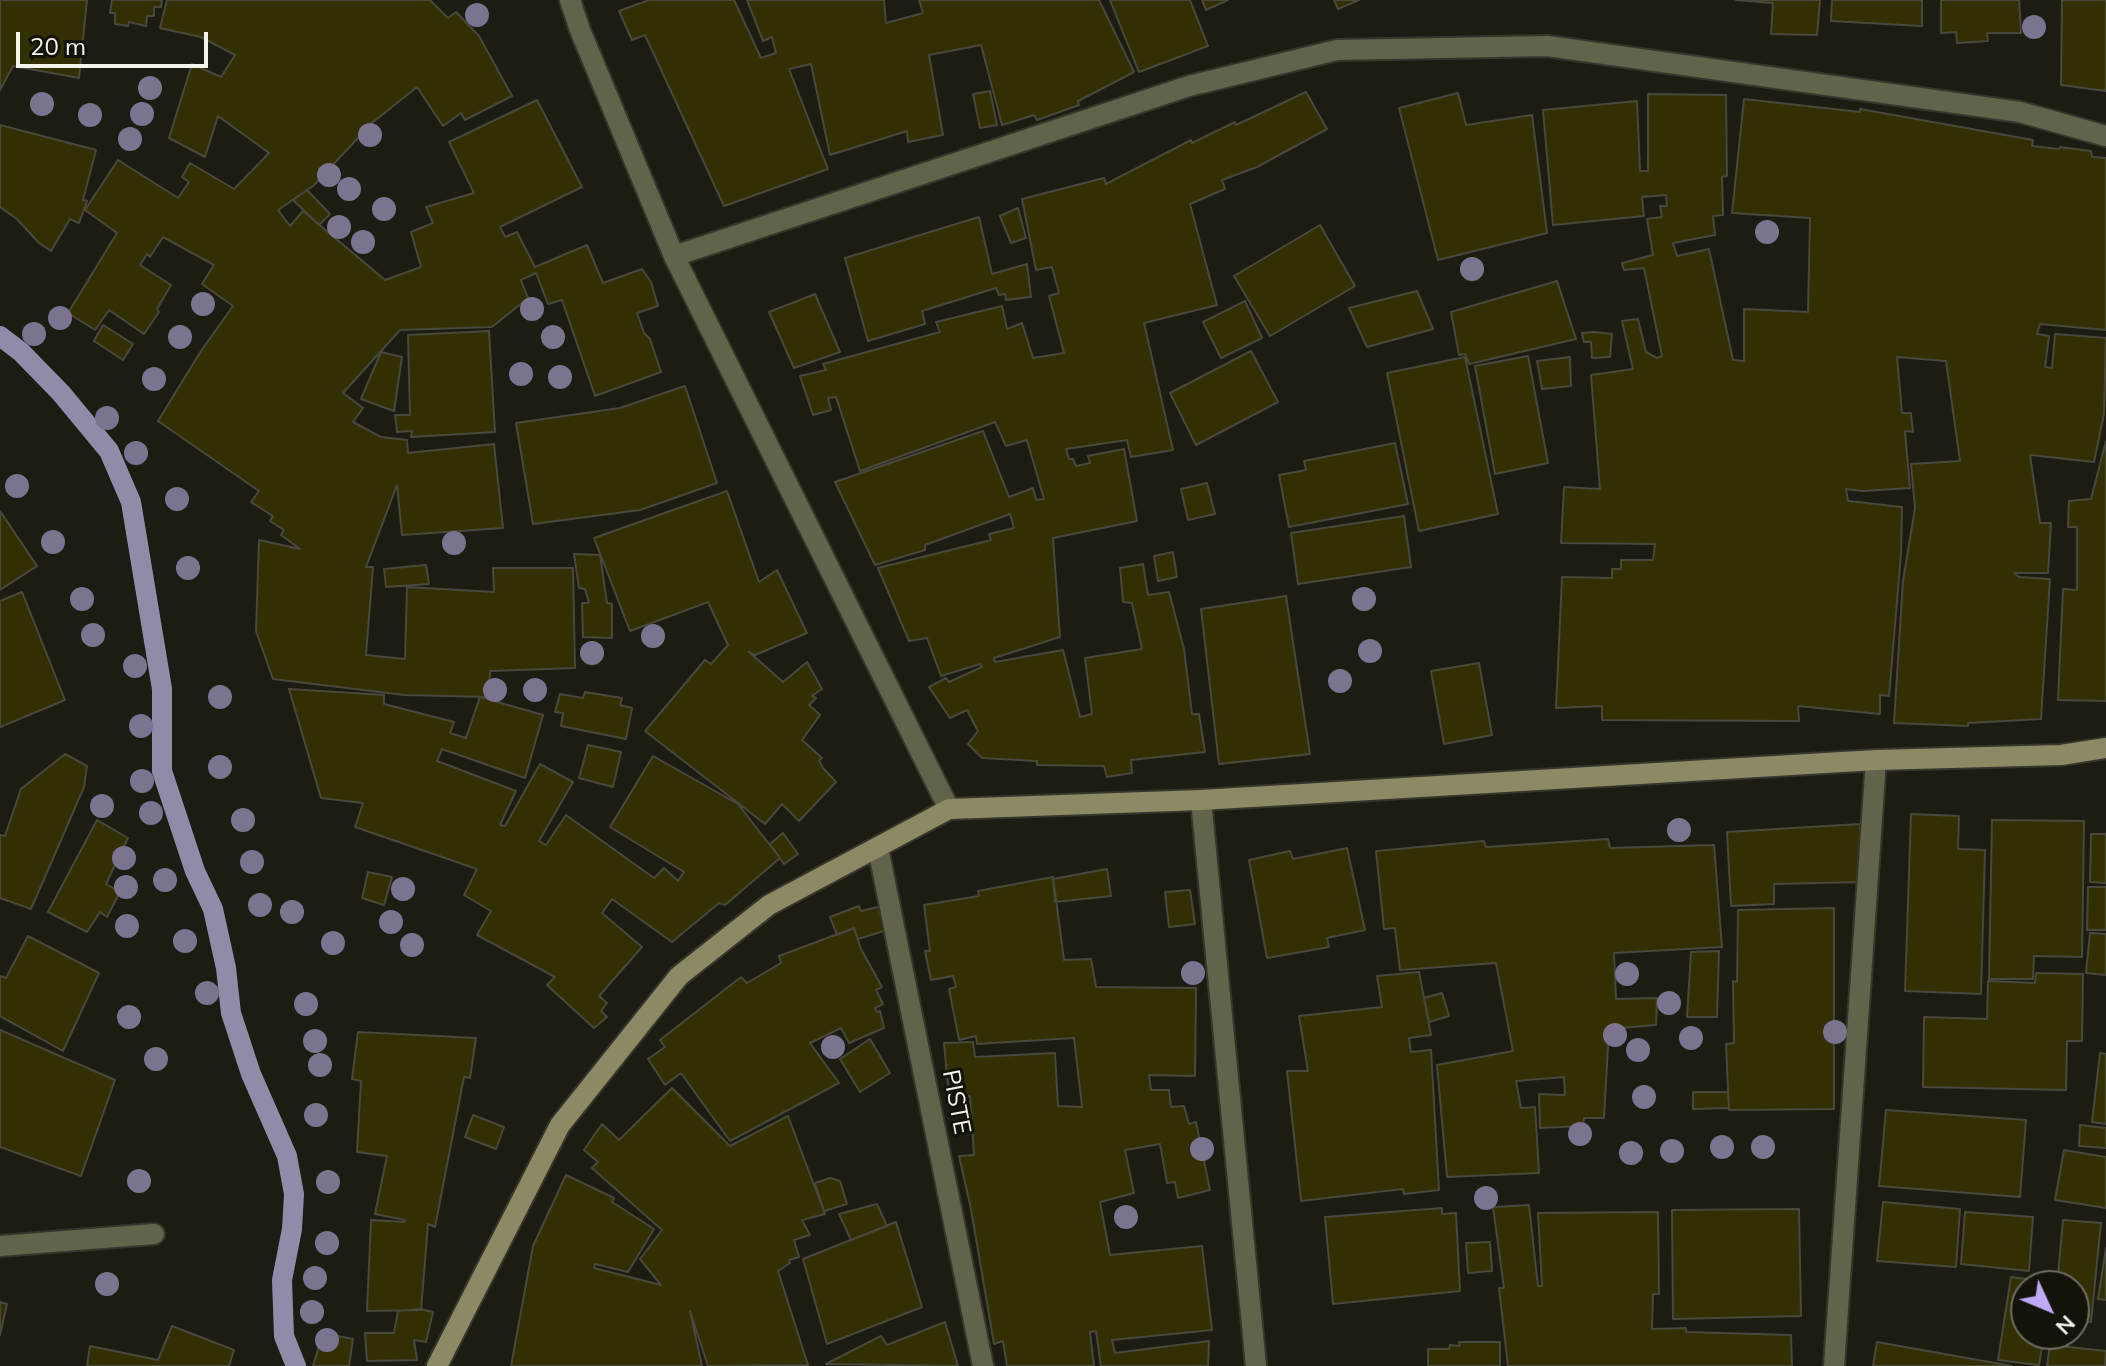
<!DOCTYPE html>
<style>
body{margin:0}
#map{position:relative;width:2106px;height:1366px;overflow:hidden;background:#1d1c12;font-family:Mulish,sans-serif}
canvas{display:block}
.north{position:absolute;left:2010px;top:1270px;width:80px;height:80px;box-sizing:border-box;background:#14130a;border:2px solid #6e6d65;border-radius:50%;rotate:134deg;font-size:22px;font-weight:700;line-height:32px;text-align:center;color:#f4f4ed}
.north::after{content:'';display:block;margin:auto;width:28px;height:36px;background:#bda9f5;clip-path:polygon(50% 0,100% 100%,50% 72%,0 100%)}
.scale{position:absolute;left:16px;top:32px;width:192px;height:36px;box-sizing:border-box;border:4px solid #f4f4ed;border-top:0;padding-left:10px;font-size:24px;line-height:28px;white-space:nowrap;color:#f4f4ed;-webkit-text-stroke:6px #14130a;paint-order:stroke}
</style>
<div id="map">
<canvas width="2106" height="1366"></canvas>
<div class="north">N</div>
<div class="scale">20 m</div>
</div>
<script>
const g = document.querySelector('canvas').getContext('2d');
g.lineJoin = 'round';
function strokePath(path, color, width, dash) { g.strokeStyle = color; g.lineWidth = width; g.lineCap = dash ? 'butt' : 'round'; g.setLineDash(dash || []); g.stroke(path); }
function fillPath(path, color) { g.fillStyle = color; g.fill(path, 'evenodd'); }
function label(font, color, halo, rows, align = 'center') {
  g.font = font + ' Mulish,sans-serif'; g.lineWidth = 6; g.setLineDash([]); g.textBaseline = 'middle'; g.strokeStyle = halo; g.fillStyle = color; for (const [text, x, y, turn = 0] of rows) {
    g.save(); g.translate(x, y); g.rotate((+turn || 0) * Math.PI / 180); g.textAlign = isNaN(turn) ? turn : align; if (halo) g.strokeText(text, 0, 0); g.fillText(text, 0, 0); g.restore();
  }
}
strokePath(new Path2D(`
 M0,336L21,352L61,393L109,451L131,502L162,689V771L195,871L213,909L226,968L231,1013L251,1074L287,1156L294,1194L292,1229L282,1280L284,1336L296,1366`), '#938aaa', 20);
const building = new Path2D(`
 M0,0H87L79,78L13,66L0,90Z
 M112,0H162L161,7H154V16H147L146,26L129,22L128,26L115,24V13H110Z
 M167,0H430L448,18L456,12L479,36L512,96L465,120L461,113L443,126L417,87L372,123L313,186L278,210L290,226L303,211L385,280L421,267L411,232L433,223L426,207L474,193L449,142L537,100L582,187L500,227L505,237L517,232L535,267L587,245L603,283L642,269L651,282L658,306L637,313L644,333L650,339L661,372L595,396L562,300L548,304L536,273L521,280L528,298L492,327L400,330L343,393L363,408L353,422L381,437L407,440L408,453L494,444L503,528L402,535L397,485L366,567H373L366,655L405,659L407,587L494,592L493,568H573L575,668L490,671L489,697L404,695L273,679L256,631L259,540L300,549L281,535L284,530L270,521L273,516L251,502L259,491L158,421L201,351L233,306L202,284L214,265L163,237L150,257L147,254L140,265L171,285L157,309L159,312L144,334L109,310L95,330L68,313L117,233L85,210L118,160L178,198L189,182L182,177L190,163L234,189L269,153L218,116L205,157L169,138L192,64L221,77L235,55L201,37L160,28Z
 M649,0H734L761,58L776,53L772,37L763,41L747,0H884L886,23L923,13L919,0H1099L1134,72L1078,101L1079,105L1037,120L1034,115L1002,125L981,45L929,55L943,135L908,142L907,131L830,155L811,64L789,69L828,169L724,206L645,35L632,40L619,11Z
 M1110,0H1190L1208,46L1139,72Z
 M1202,0H1228L1206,10Z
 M1334,0H1359L1338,9Z
 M1736,0H1820L1817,35L1771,34L1773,3Z
 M1832,0H1922V26L1831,21Z
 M1941,0H2019L2021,33H1987L1988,41L1957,43L1956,32L1941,33Z
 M2062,0H2106V91L2061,85Z
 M990,91L997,125L980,128L973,94Z
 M1306,92L1327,129L1257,167L1222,180L1225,189L1190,204L1217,305L1144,323L1173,450L1131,457L1127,440L1066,449L1069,459H1073L1076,466L1090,463L1088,456L1124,449L1137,521L1053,538L1060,637L994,658L995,662L1063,650L1080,717L1092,714L1085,658L1142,649L1132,603L1123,602L1120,568L1143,564L1148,595L1169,592L1184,649L1192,714H1199L1205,752L1131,760L1132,773L1107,777L1104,766L1037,765V761L982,758L968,744L978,731L967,710L950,718L929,687L946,678L949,682L982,667L980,664L941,676L927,638L909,641L878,568L991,540L989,534L1014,528L1010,514L925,545V550L875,565L835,482L983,431L1009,497L1033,488L1036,500L1044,499L1027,440L1006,446L995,422L860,471L836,397L828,398L831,410L813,415L800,376L826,370L823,364L940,332L936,322L1002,306L1007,329L1022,323L1033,358L1064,353L1049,296L1059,293L1052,267L1036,270L1022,199L1104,178L1106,184L1191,140L1192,143L1235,122L1236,125Z
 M1458,93L1466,125L1532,115L1547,233L1438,260L1399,108Z
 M1648,94L1726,95L1727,176L1722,177L1723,215L1713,216L1715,235L1673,243L1677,256L1709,249L1733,360L1744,361V309L1808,312L1810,218L1732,213L1744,99L1860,112V109L2033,140L2032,146L2059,149L2060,147L2091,151L2092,157L2106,158V330L2040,324L2037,334L2049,336L2045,367L2052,368L2055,334L2106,338L2104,414L2094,462L2030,455L2040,523H2051L2048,573H2014L2019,577L2050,579L2041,719L1968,723V726L1894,723L1903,581L1915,508L1911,464L1960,461L1946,361L1897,357L1902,413H1911L1913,432L1905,431L1910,488L1862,491L1846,489L1848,501L1902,507L1901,554L1889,696L1880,695V714L1798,706L1799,721L1602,720V706L1556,708L1562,577L1612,578V569H1621V560H1653L1655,544L1561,543L1564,487L1600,489L1591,375L1633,369L1622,321L1638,319L1646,352L1657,358L1662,356L1644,268L1624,270L1622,263L1653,255L1647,219L1662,217L1660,206H1667L1666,195L1642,197L1644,216L1553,225L1543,110L1637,101L1640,171H1648Z
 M0,125L96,150L83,200L87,201L79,223L70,219L51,251L39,243L17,219L0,207Z
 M307,190L330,214L319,225L293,200Z
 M1018,208L1026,238L1011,243L1000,216Z
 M979,217L992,274L1027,264L1031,297L1006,300L1005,294L999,295L996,288L922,311L925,324L868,341L845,258Z
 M1320,225L1355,286L1270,336L1234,276Z
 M1557,281L1576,339L1469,364L1465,354L1459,355L1451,312Z
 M1417,291L1433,329L1367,347L1349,308Z
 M815,294L840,352L794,368L769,312Z
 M1245,301L1262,338L1221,358L1203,322Z
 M103,325L133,344L123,360L94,341Z
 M489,331L495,432L411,437L412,431L397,432L395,415H410L408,335Z
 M1595,332L1612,334L1610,357L1592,358L1591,342H1584L1582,333Z
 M1251,351L1278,402L1196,445L1170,393Z
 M381,352L402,357L394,411L361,399Z
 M1528,356L1548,463L1495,474L1475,366Z
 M1465,357L1498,514L1419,531L1387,373Z
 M1570,357L1571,386L1542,389L1537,361Z
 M685,386L717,483L640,510L533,524L516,423L620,408Z
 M2106,441V701L2058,700L2063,589L2077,590V527H2068L2069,501L2091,499Z
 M1395,443L1408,504L1289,527L1279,475L1306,470L1304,461Z
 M1207,483L1215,514L1188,520L1181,489Z
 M727,491L759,582L777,570L807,633L755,655L749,652L783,682L807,662L822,689L812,696L816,698L809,705L820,715L802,740L822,758L819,760L823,768L836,782L799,821L782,804L765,824L645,731L705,660L711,664L728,645L708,602L630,631L594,538Z
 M0,511L37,566L0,590Z
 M1404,516L1411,567L1298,584L1291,533Z
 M1173,552L1177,577L1158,581L1154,556Z
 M574,554L600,555L607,603L612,604V638L583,637L582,603H589L585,589L579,588Z
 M426,565L429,584L386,587L384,569Z
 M22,592L65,700L0,727V601Z
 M1286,596L1310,754L1219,764L1201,609Z
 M1479,663L1492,735L1444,744L1431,671Z
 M289,689L384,695V704L454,722L450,733L466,738L480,697L543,715L525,778L442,749L437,761L516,791L500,825L505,826L540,764L573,782L539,841L546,845L566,815L654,878L664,868L678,881L684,872L610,827L653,756L738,804L780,858L725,905L719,903L672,942L612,899L602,913L642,947L599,996L607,1003L601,1011L607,1017L594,1028L547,985L555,977L477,935L491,911L464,895L477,869L355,827L363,803L321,798Z
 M585,692L622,698L620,705L632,708L626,739L561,726L563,713L555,712L560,694L583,698Z
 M588,745L621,752L613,787L579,778Z
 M65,754L87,766L84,787L31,909L0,898V835L5,836L21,789Z
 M1911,814L1959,816L1958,849L1985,850L1981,994L1905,991Z
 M97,820L128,838L106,884L120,892L107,917L100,912L87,932L48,912Z
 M1992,820L2084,821L2082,957L2034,956L2033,979H1989Z
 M1860,824L1862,882L1774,884V904L1731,906L1727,832Z
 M783,833L798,854L784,864L770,844Z
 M2091,834H2106V883L2090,882Z
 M1608,839L1610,848L1714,845L1722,947L1614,953L1616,999L1657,998L1656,1025L1609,1029L1604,1118H1584L1583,1126L1540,1128L1539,1094L1565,1095L1564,1077L1516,1081L1521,1108L1535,1107L1539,1173L1447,1177L1437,1065L1513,1051L1496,963L1400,970L1395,928L1384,929L1376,851L1484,841L1486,847Z
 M1347,848L1365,930L1327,938L1329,947L1267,958L1249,860L1290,851L1293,859Z
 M1107,869L1111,896L1055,902L1053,879Z
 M368,872L392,877L384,905L362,898Z
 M1053,877L1064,960L1091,959L1096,987L1196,988L1195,1076L1149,1075L1151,1090H1169L1171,1107L1184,1106L1189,1124L1196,1122L1210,1190L1178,1198L1175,1182L1167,1183L1160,1144L1125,1150L1134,1193L1100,1202L1110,1255L1202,1246L1212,1330L1112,1340L1115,1353L1209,1341L1208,1366H1101L1096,1331L1090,1332L1094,1366H1007L1003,1341L994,1344L971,1209L959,1156L974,1155L970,1096L949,1097L944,1043L973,1042L975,1057L1055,1053L1058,1106L1082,1107L1074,1038L977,1044L976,1036L959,1040L949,989L956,987L953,976L931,980L925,951H930L924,905L979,896L978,891Z
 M2088,887H2106V930H2087Z
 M1190,890L1195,924L1169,927L1165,892Z
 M859,906L861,911L878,907L887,930L858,939L854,928L837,935L830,917Z
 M1834,908V1109L1729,1110L1726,1044L1734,1043L1733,981L1737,982L1738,910Z
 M854,928L861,949L882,987L876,990L883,1004L875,1008L877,1012L880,1011L884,1028L849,1043L841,1028L810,1043L839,1083L730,1141L681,1073L665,1085L648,1059L665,1047L660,1040L741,977L747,983L781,963L779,956Z
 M2090,933L2106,934V975L2086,973Z
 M28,936L99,973L63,1051L0,1016V976L6,978Z
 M1719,951L1717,1017H1687L1691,952Z
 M1419,972L1431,1035L1409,1038L1411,1052L1431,1050L1439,1190L1404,1194L1403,1189L1301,1201L1287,1071H1308L1299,1016L1382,1007L1377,976Z
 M2036,973L2083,974L2082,1041H2067L2066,1090L1923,1087L1924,1017L1987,1019L1988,981L2035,983Z
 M1442,993L1449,1016L1429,1022L1424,998Z
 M0,1030L115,1080L81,1176L0,1147Z
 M358,1032L476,1038L470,1078L464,1077L435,1227L428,1224L421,1310L367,1311L371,1220L404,1222L405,1220L375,1214L387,1156L357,1152L361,1081L352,1079Z
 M870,1039L890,1073L860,1092L840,1059Z
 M2100,1053L2106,1054V1124L2092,1122Z
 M672,1088L730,1146L788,1116L825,1214L802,1220L810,1235L794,1240L799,1257L789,1260L790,1263L778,1271L808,1365L708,1366L690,1311L702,1366H511L533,1246L566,1175L614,1198L612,1202L654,1229L628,1272L595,1264L594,1268L661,1285L640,1259L662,1230L592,1168L598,1162L584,1150L602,1124L619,1140Z
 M1693,1092H1728L1729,1108L1693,1109Z
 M1886,1110L2026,1120L2020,1197L1879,1186Z
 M473,1115L504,1127L496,1149L465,1137Z
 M2080,1125L2106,1128V1148L2079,1146Z
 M2064,1150L2106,1157V1208L2055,1200Z
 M830,1178L840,1181L847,1204L824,1211L815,1183Z
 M1883,1202L1960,1209L1956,1267L1877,1261Z
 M877,1204L887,1226L851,1240L839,1214Z
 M1529,1205L1538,1286H1542L1538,1213L1658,1212L1659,1294H1653L1652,1329L1686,1328V1332L1791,1335L1792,1366H1508L1499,1288H1504L1493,1207Z
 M1442,1208V1214L1456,1213L1460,1291L1333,1304L1325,1217Z
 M1799,1209L1801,1316L1673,1319L1672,1210Z
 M1965,1212L2033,1217L2029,1271L1961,1264Z
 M2063,1220L2101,1223L2091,1322L2074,1320V1286H2057Z
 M896,1222L922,1307L827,1344L803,1259Z
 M1490,1242L1492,1271L1468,1273L1466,1243Z
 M2106,1248V1300L2098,1299Z
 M2011,1277L2051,1282V1286H2026V1334H2044L2039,1365L1998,1360Z
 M0,1302L7,1304L0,1335Z
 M421,1309L433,1312L426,1342L414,1340L417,1360L367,1361L365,1333H394L398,1311Z
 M945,1322L958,1366L826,1364L881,1336L887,1345Z
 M172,1326L234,1350L229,1366H87L90,1346L158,1360Z
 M323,1333L353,1339L349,1366H313Z
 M1459,1342H1500V1366H1428V1349H1449L1450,1345L1460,1346Z
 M1877,1342L2012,1366H1873Z
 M2050,1345L2106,1351L2105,1366H2047Z`);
fillPath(building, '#322f02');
strokePath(building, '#48483c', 2);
const minor = new Path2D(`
 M570,0L580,30L674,256L949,809
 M674,256L1189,86L1337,50L1547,46L2020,112L2106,136
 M1201,800L1256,1366
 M878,848L983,1366
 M0,1246L154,1234
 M1834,1366L1876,760`);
const secondary = new Path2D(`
 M437,1366L560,1125L679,976L769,905L949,809L1201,800L1876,760L2061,755L2106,748`);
strokePath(minor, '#37362c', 24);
strokePath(secondary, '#37362c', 24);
strokePath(minor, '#63624b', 20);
strokePath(secondary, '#8c8a65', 20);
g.fillStyle = '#7c7390';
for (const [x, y] of [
 [477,15],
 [2034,27],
 [150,88],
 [42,104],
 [142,114],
 [90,115],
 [370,135],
 [130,139],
 [329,175],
 [349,189],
 [384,209],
 [339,227],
 [1767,232],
 [363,242],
 [1472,269],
 [203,304],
 [532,309],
 [60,318],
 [34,334],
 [180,337],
 [553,337],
 [521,374],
 [560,377],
 [154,379],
 [107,418],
 [136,453],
 [17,486],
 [177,499],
 [53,542],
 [454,543],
 [188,568],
 [82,599],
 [1364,599],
 [93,635],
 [653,636],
 [1370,651],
 [592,653],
 [135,666],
 [1340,681],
 [495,690],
 [535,690],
 [220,697],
 [141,726],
 [220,767],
 [142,781],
 [102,806],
 [151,813],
 [243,820],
 [1679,830],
 [124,858],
 [252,862],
 [165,880],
 [126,887],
 [403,889],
 [260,905],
 [292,912],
 [391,922],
 [127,926],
 [185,941],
 [333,943],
 [412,945],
 [1193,973],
 [1627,974],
 [207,993],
 [1669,1003],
 [306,1004],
 [129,1017],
 [1835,1032],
 [1615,1035],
 [1691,1038],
 [315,1041],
 [833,1047],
 [1638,1050],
 [156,1059],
 [320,1065],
 [1644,1097],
 [316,1115],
 [1580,1134],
 [1722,1147],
 [1763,1147],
 [1202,1149],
 [1672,1151],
 [1631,1153],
 [139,1181],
 [328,1182],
 [1486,1198],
 [1126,1217],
 [327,1243],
 [315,1278],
 [107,1284],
 [312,1312],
 [327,1340]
]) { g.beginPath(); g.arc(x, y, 12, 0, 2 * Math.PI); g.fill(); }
label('24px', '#f4f4ed', '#14130a', [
 ["PISTE",956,1102,79]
]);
</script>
